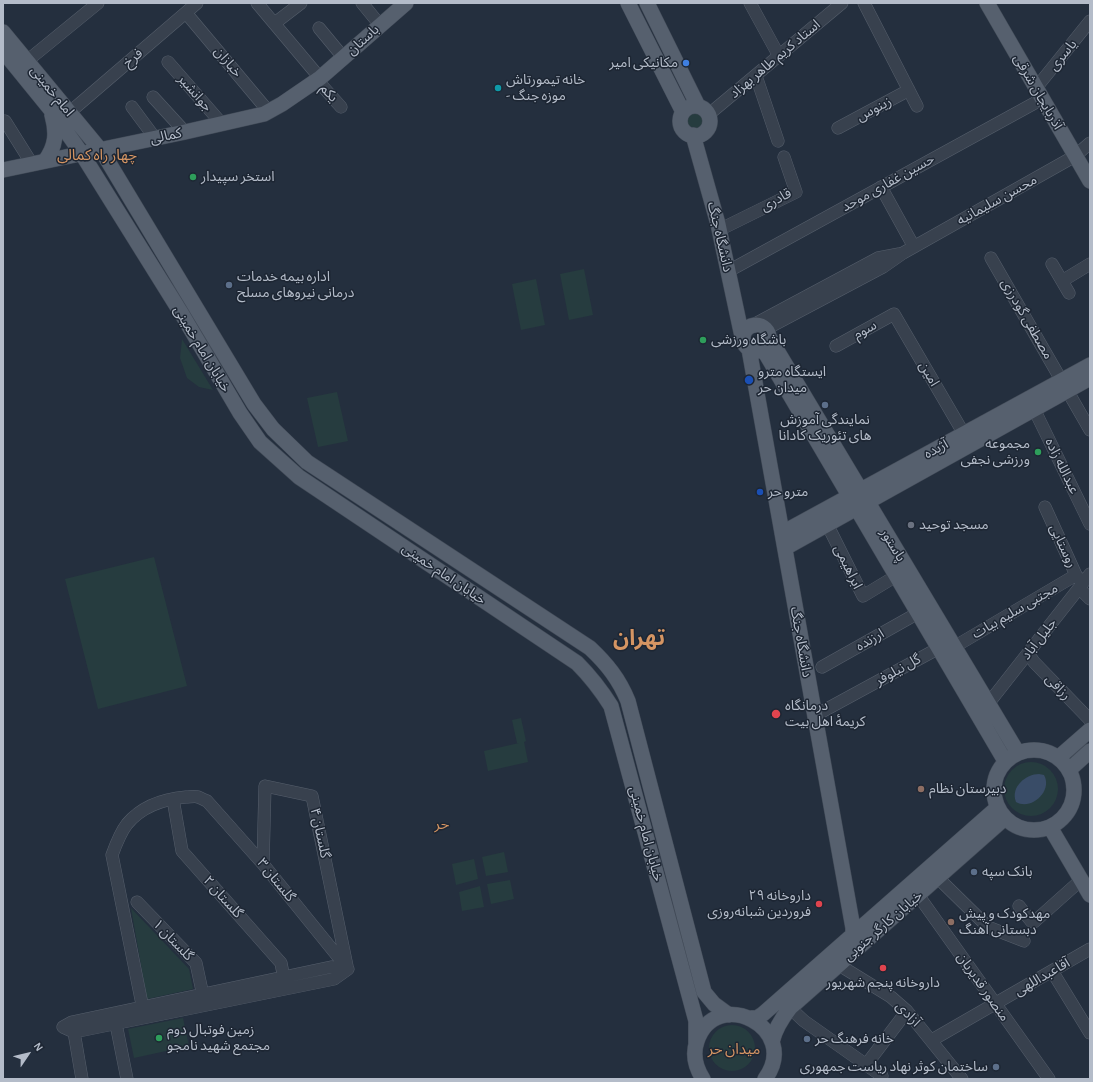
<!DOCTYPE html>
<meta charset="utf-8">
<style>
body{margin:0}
#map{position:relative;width:1093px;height:1082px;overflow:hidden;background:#242f3e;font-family:"Alegreya Sans",sans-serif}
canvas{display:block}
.frame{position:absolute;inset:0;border:4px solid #b4bcc9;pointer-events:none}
.north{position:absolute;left:8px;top:1034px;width:40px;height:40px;-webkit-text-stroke:3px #1d2633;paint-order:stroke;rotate:55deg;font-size:11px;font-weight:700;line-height:16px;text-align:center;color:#b4bcc9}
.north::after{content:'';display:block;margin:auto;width:14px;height:18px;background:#b4bcc9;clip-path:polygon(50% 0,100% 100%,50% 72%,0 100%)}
</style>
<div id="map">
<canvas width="1093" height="1082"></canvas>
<div class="frame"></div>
<div class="north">N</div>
</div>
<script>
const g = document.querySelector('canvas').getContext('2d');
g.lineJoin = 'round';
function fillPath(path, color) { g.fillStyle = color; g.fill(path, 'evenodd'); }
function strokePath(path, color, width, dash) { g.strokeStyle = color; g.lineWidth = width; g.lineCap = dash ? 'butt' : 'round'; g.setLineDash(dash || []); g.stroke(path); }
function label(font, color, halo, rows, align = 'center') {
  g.font = font + ' "Alegreya Sans","Noto Sans Arabic",sans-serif'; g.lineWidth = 3; g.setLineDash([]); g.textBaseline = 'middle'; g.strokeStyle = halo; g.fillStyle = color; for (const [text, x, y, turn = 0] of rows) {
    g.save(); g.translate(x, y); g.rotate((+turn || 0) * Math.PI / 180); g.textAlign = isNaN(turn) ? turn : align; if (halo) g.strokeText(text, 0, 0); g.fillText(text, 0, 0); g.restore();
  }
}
fillPath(new Path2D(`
 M686 120a9 9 0 1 1 18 0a9 9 0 1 1-18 0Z
 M584,269L593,315L569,320L560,274Z
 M536,279L545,325L521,330L512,284Z
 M182,339L213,390L199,387L187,378L180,358Z
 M337,392L348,441L318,447L307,398Z
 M154,557L187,686L98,709L65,579Z
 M521,718L526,741L524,742L528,762L488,771L484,751L519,743H517L512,720Z
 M1004 789a27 27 0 1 1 54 0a27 27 0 1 1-54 0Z
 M504,852L508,872L486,876L482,857Z
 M474,859L478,879L456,885L452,864Z
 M510,880L514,899L491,904L487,884Z
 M480,886L484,907L462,911L459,892Z
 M131,908L189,969L193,989L147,999Z
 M183,1018L189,1046L134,1058L128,1029Z
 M709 1048a23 23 0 1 1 46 0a23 23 0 1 1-46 0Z`), '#263c3f');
fillPath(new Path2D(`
 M1039,774L1044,775C1053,791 1031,811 1016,802C1010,787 1026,774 1039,774Z`), '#394c67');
const minor = new Path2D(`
 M257,3L320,78
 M362,3L380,25
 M750,3L779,56
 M864,3L917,106
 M186,13L269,112
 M275,23L301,3
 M319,28L343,57
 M27,61L98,3
 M168,62L222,124
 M756,76L778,141
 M317,80L341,107
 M1036,88L1090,21
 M153,97L185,132
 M132,107L155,138
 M70,112L197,3
 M708,115L842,3
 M5,121L32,164
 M838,128L909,90
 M881,187L914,247
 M725,227L796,192L784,157
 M991,258L1090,430
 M1052,264L1069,293
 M734,268L1042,99
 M1062,281L1090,264
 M753,325L878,258L899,254
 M766,329L883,267L903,253L1075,156L1090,143
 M836,346L894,314L964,434
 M1034,409L1090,524
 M1045,507L1076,575L1081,581
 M827,524L863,596L896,576
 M1079,588L1090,599
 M954,647L1076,575
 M1028,653L1034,662L1090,720
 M822,667L918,613
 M988,704L1090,574
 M814,716L939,648
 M173,799L182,851L281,963L285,984
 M263,864L265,786L312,796L347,966
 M938,878L988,927L1024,941
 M918,895L1049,1079
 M137,902L196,963L204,1000
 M1019,906L1031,921L1034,922L1081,880
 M839,965L891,997L907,1011L962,1079
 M331,967L348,969L334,979L74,1032L63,1027L72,1022Z
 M1052,971L1090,1033
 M790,1008L804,1021L882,1076
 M144,1014L112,855C116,844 120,833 127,824C142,806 163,799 186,797C190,797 195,796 198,797C201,798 204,800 207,801L263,864L348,969
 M116,1024L127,1079
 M74,1032L82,1079
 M932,1040L1090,949
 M866,1065L907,1011`);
const major = new Path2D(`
 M628,3L683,112
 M647,3L698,106
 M987,3L1090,181
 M3,32L103,153L254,404L273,429L307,462L590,648C607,664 619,679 628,701L704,992L714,1004L729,1015
 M3,51L51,110L82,154L183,316L240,413L260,442L299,477L577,663C590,676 601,690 611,706L696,1021V1044
 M680 121a15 15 0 1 1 30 0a15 15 0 1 1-30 0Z
 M693,135L718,224L743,341
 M45,161C56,146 57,133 52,115
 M3,170L185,132L264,114L282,104L320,78L406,3
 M743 338a13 13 0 1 1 26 0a13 13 0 1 1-26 0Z
 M769,337L1018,753
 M749,349L853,928V935
 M763,349L1005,761
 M782,533L1090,365
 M785,548L1090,378
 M994 790a40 40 0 1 1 80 0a40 40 0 1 1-80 0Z
 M1058,758L1090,730
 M1069,770L1090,751
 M1050,827L1090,895
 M751,1018H757L763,1014L997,808
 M772,1042C775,1029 782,1018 790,1008L1005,818
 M703,1079C696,1068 692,1055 697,1041C716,985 802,1028 765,1079`);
strokePath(minor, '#565f6c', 13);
strokePath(major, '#414a57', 16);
strokePath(minor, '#38414e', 12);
strokePath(major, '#56606e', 15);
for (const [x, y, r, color] of [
 [686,63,4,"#3f7fe0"],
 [498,88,4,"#0f9aa8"],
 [193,177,4,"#2e9e5b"],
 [229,285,4,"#5c6f8a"],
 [703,340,4,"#2e9e5b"],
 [749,380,5,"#1a4fb4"],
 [825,405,4,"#5c6f8a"],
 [1038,452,4,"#2e9e5b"],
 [760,492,4,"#1a4fb4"],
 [911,525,4,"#6b7280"],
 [776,714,5,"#e0444e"],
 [921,789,4,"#8d6e63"],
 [974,872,4,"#5c6f8a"],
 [819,904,4,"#e0444e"],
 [951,922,4,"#8d6e63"],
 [883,968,4,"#e0444e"],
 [159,1038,4,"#2e9e5b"],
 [807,1039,4,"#5c6f8a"],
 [996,1067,4,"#5c6f8a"]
]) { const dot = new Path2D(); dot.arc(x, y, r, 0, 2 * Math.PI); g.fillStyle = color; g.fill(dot); strokePath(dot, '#1d2633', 1.5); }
label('14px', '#b4bcc9', '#1d2633', [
 ["باستان",363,40,-42],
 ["یاسری",1063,55,-51],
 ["فرخ",133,58,-40],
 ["استاد کریم طاهر بهزاد",775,59,-40],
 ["خبازان",228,62,50],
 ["امام خمینی",52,91,51],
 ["آذربایجان شرقی",1038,92,60],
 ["جوانشیر",195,93,49],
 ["یکم",329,93,48],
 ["زینوس",874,109,-28],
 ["کمالی",166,136,-12],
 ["حسین غفاری موحد",888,183,-29],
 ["قادری",776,200,-29],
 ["محسن سلیمانیه",997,200,-29],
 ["دانشگاه جنگ",720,237,77],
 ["مصطفی گودرزی",1027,319,60],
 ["سوم",865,330,-29],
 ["خیابان امام خمینی",202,349,59],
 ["امین",929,374,60],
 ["آژیده",936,449,-29],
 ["عبدالله زاده",1062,466,64],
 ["پاستور",893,545,59],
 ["روستایی",1063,546,65],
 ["ابراهیمی",848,567,64],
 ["خیابان امام خمینی",444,574,34],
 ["مجتبی سلیم بیات",1015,611,-30],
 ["جلیل آباد",1039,639,-52],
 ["ارزنده",870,640,-30],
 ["دانشگاه جنگ",801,642,80],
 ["گل نیلوفر",898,670,-29],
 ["رزاقی",1058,687,46],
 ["گلستان ۴",320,833,78],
 ["خیابان امام خمینی",646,834,75],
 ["گلستان ۳",276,880,51],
 ["گلستان ۲",223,897,48],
 ["خیابان کارگر جنوبی",883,926,-41],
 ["گلستان ۱",173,940,46],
 ["آقاعبداللهی",1042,977,-30],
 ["منصور قدیریان",983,987,55],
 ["آزادی",908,1014,46]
]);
label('14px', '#b4bcc9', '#1d2633', [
 ["مکانیکی امیر",678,63,"right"],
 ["خانه تیمورتاش",506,80],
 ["- موزه جنگ",506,96],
 ["استخر سپیدار",201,177],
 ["اداره بیمه خدمات",237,277],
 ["درمانی نیروهای مسلح",237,293],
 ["باشگاه ورزشی",711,340],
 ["ایستگاه مترو",758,372],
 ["میدان حر",758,388],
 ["نمایندگی آموزش",825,420,"center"],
 ["های تئوریک کادانا",825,436,"center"],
 ["مجموعه",1030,444,"right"],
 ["ورزشی نجفی",1030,460,"right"],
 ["مترو حر",768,492],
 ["مسجد توحید",919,525],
 ["درمانگاه",785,706],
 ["کریمهٔ اهل بیت",785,722],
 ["دبیرستان نظام",929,789],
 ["بانک سپه",982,872],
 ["داروخانه ۲۹",811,896,"right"],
 ["فروردین شبانه‌روزی",811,912,"right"],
 ["مهدکودک و پیش",959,914],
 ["دبستانی آهنگ",959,930],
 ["داروخانه پنجم شهریور",883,983,"center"],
 ["زمین فوتبال دوم",167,1030],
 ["مجتمع شهید نامجو",167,1046],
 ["خانه فرهنگ حر",815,1039],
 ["ساختمان کوثر نهاد ریاست جمهوری",988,1067,"right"]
], 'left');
label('15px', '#d59563', '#1d2633', [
 ["چهار راه کمالی",97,155],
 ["حر",442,824],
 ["میدان حر",734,1049]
]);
label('bold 22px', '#d59563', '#1d2633', [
 ["تهران",639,638]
]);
</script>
